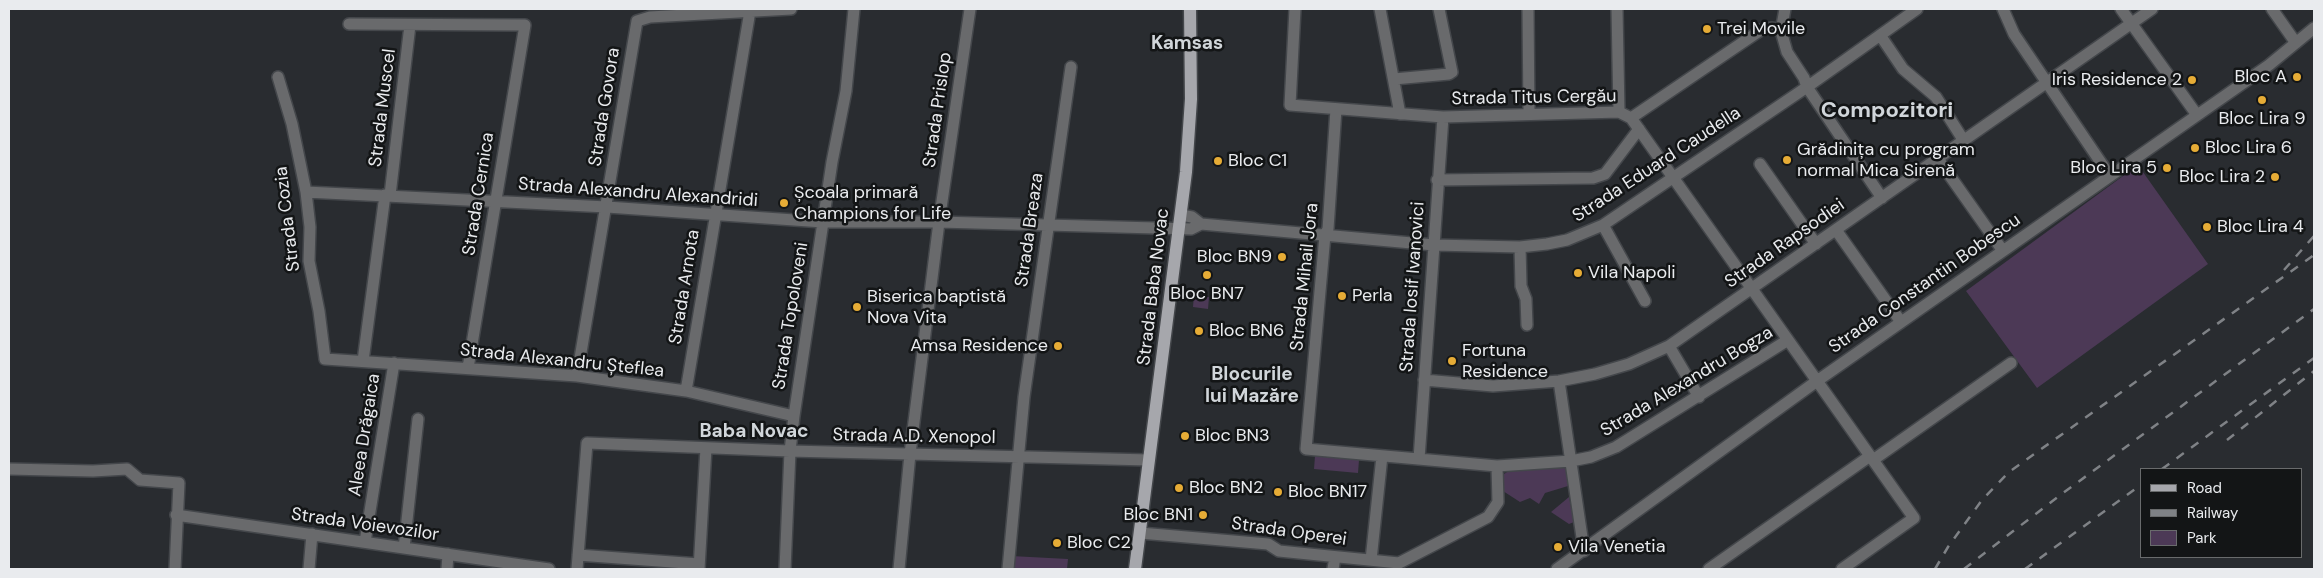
<!DOCTYPE html>
<html>
<head>
<meta charset="utf-8">
<style>
	body { margin:0 }
	#map { position:relative; width:2323px; height:578px; overflow:hidden; background:#292c30; font-family:"DM Sans",sans-serif }
	canvas { display:block }
	.frame { position:absolute; inset:0; border:10px solid #e9ebee; pointer-events:none }
	.legend { position:absolute; left:2140px; top:468px; width:162px; height:90px; box-sizing:border-box; background:#131516; border:1px solid #696b6c; margin:0; padding:6px 9px; list-style:none; font-size:15px; color:#e9ebee }
	.legend li { display:flex; align-items:center; gap:10px; height:25px }
	.legend b { width:25px; border:1px solid #696b6c }
</style>
</head>
<body>
<div id="map">
<canvas width="2323" height="578"></canvas>
<div class="frame"></div>
<ul class="legend">
<li><b style="height:6px;background:#a6a7ac"></b>Road</li>
<li><b style="height:6px;background:#7f8286"></b>Railway</li>
<li><b style="height:14px;background:#4c3956"></b>Park</li>
</ul>
</div>
<script>
const context = document.querySelector('canvas').getContext('2d');
context.lineJoin = 'round';
function paint(path, color) { context.fillStyle = color; context.fill(path, 'evenodd'); }
const poly = rows => new Path2D(rows.map(r => 'M' + r).join(''));
function trace(path, color, width, dash) { context.strokeStyle = color; context.lineWidth = width; context.lineCap = dash ? 'butt' : 'round'; context.setLineDash(dash || []); context.stroke(path); }
function label(font, color, halo, rows, align = 'center') {
  context.font = font + ' "DM Sans",sans-serif'; context.lineWidth = 5; context.setLineDash([]); context.textBaseline = 'middle'; context.strokeStyle = halo; context.fillStyle = color; for (const [text, x, y, turn = 0] of rows) {
    context.save(); context.translate(x, y); context.rotate((+turn || 0) * Math.PI / 180); context.textAlign = isNaN(turn) ? turn : align; if (halo) context.strokeText(text, 0, 0); context.fillText(text, 0, 0); context.restore();
  }
}
const green = poly([
	[2138,165,2208,264,2037,388,1966,291],
	[1194,295,1209,297,1208,309,1193,307],
	[1315,456,1359,460,1358,473,1314,469],
	[1563,466,1567,470,1568,486,1545,493,1539,504,1530,498,1520,502,1503,491,1502,482,1504,474,1512,469],
	[1569,497,1574,522,1569,524,1551,512],
	[1011,556,1068,559,1067,569,1011,569]
]);
const minor = poly([
	[1295,9,1290,105,1443,117,1619,112,1631,118,1761,30,1772,28,1781,31],
	[1380,9,1400,114],
	[1528,9,1529,114],
	[1617,9,1619,112],
	[1785,9,1781,31,1787,52,1804,78,1807,87,1882,198],
	[2003,9,2014,34,2110,176],
	[2121,9,2197,115],
	[2272,9,2296,43],
	[349,24,525,25,468,368],
	[1880,35,1903,69,1936,97,1964,141],
	[278,77,292,124,306,192,310,227,309,261,319,311,325,359,577,376,686,391,794,416],
	[1394,79,1449,74,1452,72,1439,9],
	[1336,109,1328,229,1325,235,1306,449,1497,466,1571,461,1591,457,1616,447,1788,340],
	[1631,118,1914,518,1842,569],
	[1938,159,2003,251],
	[1760,164,1816,244],
	[1437,180,1593,178,1605,174,1639,129],
	[306,192,607,207,823,222,939,222,1191,229,1201,224,1434,245,1520,247,1547,244,1567,240,1603,225,1807,87,1917,9],
	[390,195,410,25],
	[1181,215,1192,217,1201,224],
	[1603,225,1645,301],
	[1836,230,1901,322],
	[1520,247,1521,286,1526,299,1527,325],
	[1669,346,1699,397],
	[363,361,385,195],
	[577,376,637,21,650,17,791,9],
	[1424,380,1493,386,1559,381,1595,374,1629,364,1669,346,2152,9],
	[1559,381,1584,551],
	[686,391,750,11],
	[1419,459,1443,117],
	[1873,460,2011,363],
	[9,469,93,471,127,469,140,480,179,483,175,569],
	[176,515,549,569],
	[1140,533,1268,544,1279,551,1399,563,1488,517,1498,502,1497,466],
	[365,542,394,363],
	[404,548,418,419],
	[578,555,699,564],
	[1371,560,1382,456],
	[309,569,312,534],
	[447,569,448,554],
	[577,569,587,443,790,451,1149,460],
	[699,569,706,448],
	[785,569,790,451,794,416,832,162,846,91,854,9],
	[899,569,910,454,939,222,970,9],
	[1008,569,1024,397,1071,67],
	[1333,569,1335,557],
	[1557,569,1817,381,2269,65,2314,28],
	[1709,569,1870,456]
]);
const major = poly([
	[1135,569,1186,172,1191,99,1190,9]
]);
const rail = poly([
	[2284,270,2314,236],
	[2227,440,2314,371],
	[2162,469,2314,358],
	[1935,569,1948,547,1982,500,2009,472,2314,255],
	[1964,569,2059,496,2314,309],
	[2025,569,2142,484]
]);
const markers = [
	[1707,29,5,"#e6ac36"],
	[2297,77,5,"#e6ac36"],
	[2192,80,5,"#e6ac36"],
	[2262,100,5,"#e6ac36"],
	[2195,148,5,"#e6ac36"],
	[1787,160,5,"#e6ac36"],
	[1218,161,5,"#e6ac36"],
	[2167,168,5,"#e6ac36"],
	[2275,177,5,"#e6ac36"],
	[784,203,5,"#e6ac36"],
	[2207,227,5,"#e6ac36"],
	[1282,257,5,"#e6ac36"],
	[1578,273,5,"#e6ac36"],
	[1207,275,5,"#e6ac36"],
	[1342,296,5,"#e6ac36"],
	[857,307,5,"#e6ac36"],
	[1199,331,5,"#e6ac36"],
	[1058,346,5,"#e6ac36"],
	[1452,361,5,"#e6ac36"],
	[1185,436,5,"#e6ac36"],
	[1179,488,5,"#e6ac36"],
	[1278,492,5,"#e6ac36"],
	[1203,515,5,"#e6ac36"],
	[1057,543,5,"#e6ac36"],
	[1558,547,5,"#e6ac36"]
];
const poiNames = [
	["Trei Movile",1717,29],
	["Bloc A",2287,77,"right"],
	["Iris Residence 2",2182,80,"right"],
	["Bloc Lira 9",2262,119,"center"],
	["Bloc Lira 6",2205,148],
	["Grădinița cu program",1797,150],
	["normal Mica Sirenă",1797,171],
	["Bloc C1",1228,161],
	["Bloc Lira 5",2157,168,"right"],
	["Bloc Lira 2",2265,177,"right"],
	["Școala primară",794,193],
	["Champions for Life",794,214],
	["Bloc Lira 4",2217,227],
	["Bloc BN9",1272,257,"right"],
	["Vila Napoli",1588,273],
	["Bloc BN7",1207,294,"center"],
	["Perla",1352,296],
	["Biserica baptistă",867,297],
	["Nova Vita",867,318],
	["Bloc BN6",1209,331],
	["Amsa Residence",1048,346,"right"],
	["Fortuna",1462,351],
	["Residence",1462,372],
	["Bloc BN3",1195,436],
	["Bloc BN2",1189,488],
	["Bloc BN17",1288,492],
	["Bloc BN1",1193,515,"right"],
	["Bloc C2",1067,543],
	["Vila Venetia",1568,547]
];
const streetNames = [
	["Strada Titus Cergău",1534,98,-1],
	["Strada Govora",605,107,-81],
	["Strada Muscel",383,108,-83],
	["Strada Prislop",938,110,-82],
	["Strada Eduard Caudella",1657,165,-33],
	["Strada Alexandru Alexandridi",638,193,4],
	["Strada Cernica",479,194,-81],
	["Strada Cozia",288,219,-97],
	["Strada Breaza",1030,230,-82],
	["Strada Rapsodiei",1785,244,-35],
	["Strada Mihail Jora",1305,277,-84],
	["Strada Constantin Bobescu",1925,284,-35],
	["Strada Arnota",685,287,-81],
	["Strada Baba Novac",1154,287,-83],
	["Strada Iosif Ivanovici",1413,287,-86],
	["Strada Topoloveni",791,316,-81],
	["Strada Alexandru Șteflea",562,361,6],
	["Strada Alexandru Bogza",1687,382,-31],
	["Aleea Drăgaica",365,435,-81],
	["Strada A.D. Xenopol",914,437,1],
	["Strada Voievozilor",365,525,8],
	["Strada Operei",1289,532,8]
];
const neighbourhoodNames = [
	["Kamsas",1187,44],
	["Blocurile",1252,375],
	["lui Mazăre",1252,397],
	["Baba Novac",754,432]
];
const districtNames = [
	["Compozitori",1887,111]
];
paint(green, '#4c3956');
trace(minor, '#44474b', 14);
trace(major, '#44474b', 15);
trace(minor, '#696a6c', 11);
trace(major, '#a6a7ac', 12);
trace(rail, '#7f8286', 2.5, [9, 9]);
for (const [x, y, r, color] of markers) { const dot = new Path2D(); dot.arc(x, y, r, 0, 2 * Math.PI); context.fillStyle = color; context.fill(dot); trace(dot, '#131516', 2); }
label('18px', '#e9ebee', '#131516', poiNames, 'left');
label('18px', '#e9ebee', '#131516', streetNames);
label('bold 19px', '#d1d6da', '#131516', neighbourhoodNames);
label('bold 22px', '#d1d6da', '#131516', districtNames);
</script>
</body>
</html>
